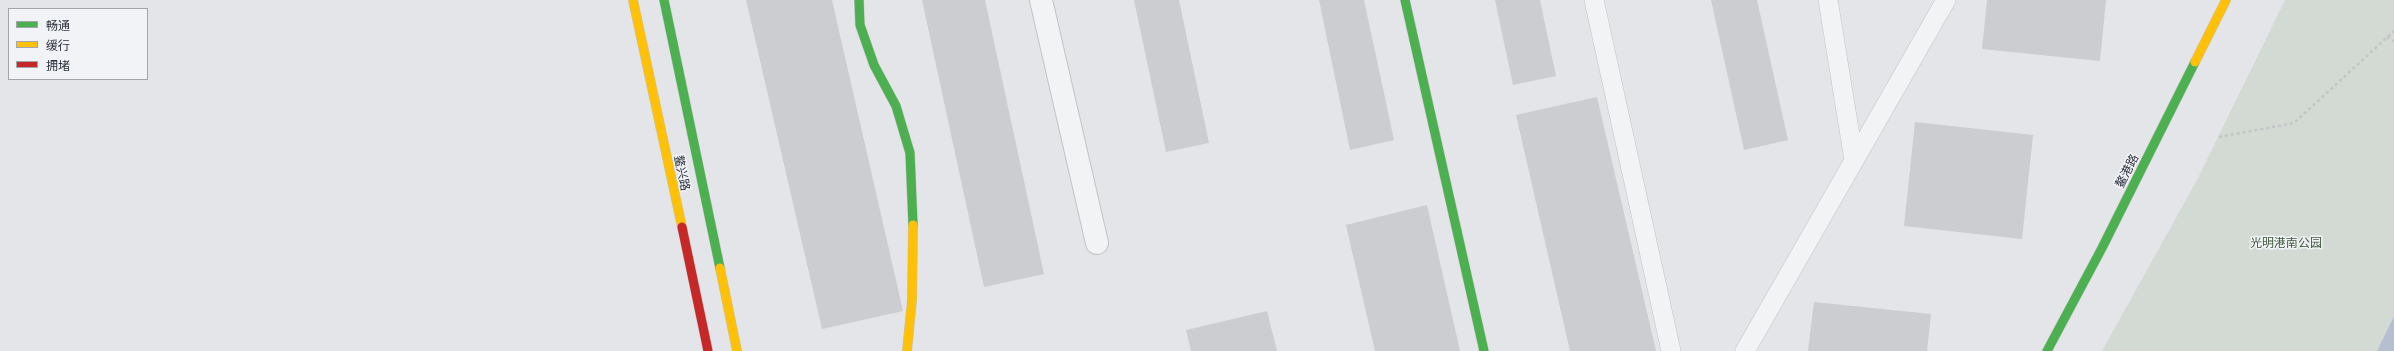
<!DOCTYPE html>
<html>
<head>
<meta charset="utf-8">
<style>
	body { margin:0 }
	#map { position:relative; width:2394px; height:351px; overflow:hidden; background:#e3e5e8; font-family:Ubuntu,"Noto Sans SC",sans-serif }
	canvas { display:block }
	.legend { position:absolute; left:8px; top:8px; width:140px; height:72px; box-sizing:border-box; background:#f1f3f6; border:1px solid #a2a5ac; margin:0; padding:5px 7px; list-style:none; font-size:12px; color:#2c313e }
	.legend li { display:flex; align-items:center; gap:8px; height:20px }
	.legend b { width:20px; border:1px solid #a2a5ac }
</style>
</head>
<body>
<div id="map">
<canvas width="2394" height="351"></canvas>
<ul class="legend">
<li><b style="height:5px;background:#4caf50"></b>畅通</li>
<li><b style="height:5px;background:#ffc107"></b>缓行</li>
<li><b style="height:5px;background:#c62828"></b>拥堵</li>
</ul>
</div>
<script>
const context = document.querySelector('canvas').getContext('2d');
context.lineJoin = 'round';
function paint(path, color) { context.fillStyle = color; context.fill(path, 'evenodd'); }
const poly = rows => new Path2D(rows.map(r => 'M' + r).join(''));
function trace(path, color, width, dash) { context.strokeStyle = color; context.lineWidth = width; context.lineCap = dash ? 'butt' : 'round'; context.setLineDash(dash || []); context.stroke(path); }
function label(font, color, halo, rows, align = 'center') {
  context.font = font + ' Ubuntu,"Noto Sans SC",sans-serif'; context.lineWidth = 3; context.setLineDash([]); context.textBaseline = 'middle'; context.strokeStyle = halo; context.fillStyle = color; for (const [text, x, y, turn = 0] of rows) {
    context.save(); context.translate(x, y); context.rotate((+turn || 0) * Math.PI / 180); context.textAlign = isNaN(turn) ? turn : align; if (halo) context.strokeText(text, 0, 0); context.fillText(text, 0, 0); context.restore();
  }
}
const green = poly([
	[2285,0,2394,0,2394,316,2377,351,2102,351,2197,180]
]);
const water = poly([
	[2394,316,2394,351,2377,351]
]);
const building = poly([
	[746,0,832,0,903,311,822,329],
	[922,0,985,0,1044,274,984,287],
	[1134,0,1179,0,1209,143,1166,152],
	[1319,0,1364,0,1394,140,1350,150],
	[1495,0,1540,0,1556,76,1513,85],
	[1711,0,1757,0,1788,140,1744,150],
	[1987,0,2106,0,2100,61,1982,49],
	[1597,97,1656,351,1570,351,1516,115],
	[1915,122,2033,135,2022,239,1904,226],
	[1427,205,1460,351,1375,351,1346,225],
	[1814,302,1931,314,1927,351,1808,351],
	[1267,311,1277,351,1191,351,1186,330]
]);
const path = poly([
	[2387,37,2394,41],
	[2219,137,2294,123,2394,31]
]);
const lane = poly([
	[1594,0,1671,351],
	[1828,0,1854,160],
	[1745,351,1946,0]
]);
const street = poly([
	[1041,0,1097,243]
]);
const fast = poly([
	[664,0,720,268],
	[859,0,860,25,874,65,896,106,910,153,913,225],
	[1405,0,1484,351],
	[2047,351,2102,248,2195,62]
]);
const slow = poly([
	[633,0,682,227],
	[2195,62,2226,0],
	[720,268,737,351],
	[907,351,912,300,913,225]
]);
const jam = poly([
	[682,227,708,351]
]);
const streetNames = [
	["鳌港路",2127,171,-63],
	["鳌兴路",682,173,78]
];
const parkNames = [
	["光明港南公园",2286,243]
];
paint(green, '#d3dad4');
paint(water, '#b5bfcf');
paint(building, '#cbcdd0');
trace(lane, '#c1c3c6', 20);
trace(street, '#c1c3c6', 24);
trace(fast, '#c1c3c6', 10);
trace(slow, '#c1c3c6', 10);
trace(jam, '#c1c3c6', 10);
trace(path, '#c4c4c7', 2.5, [3, 3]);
trace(lane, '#f2f3f4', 19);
trace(street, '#f2f3f4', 22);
trace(fast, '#4caf50', 9);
trace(slow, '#ffc107', 9);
trace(jam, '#c62828', 9);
label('12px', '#2c313e', '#f1f3f6', streetNames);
label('12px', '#3d593b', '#f1f3f6', parkNames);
</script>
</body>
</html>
